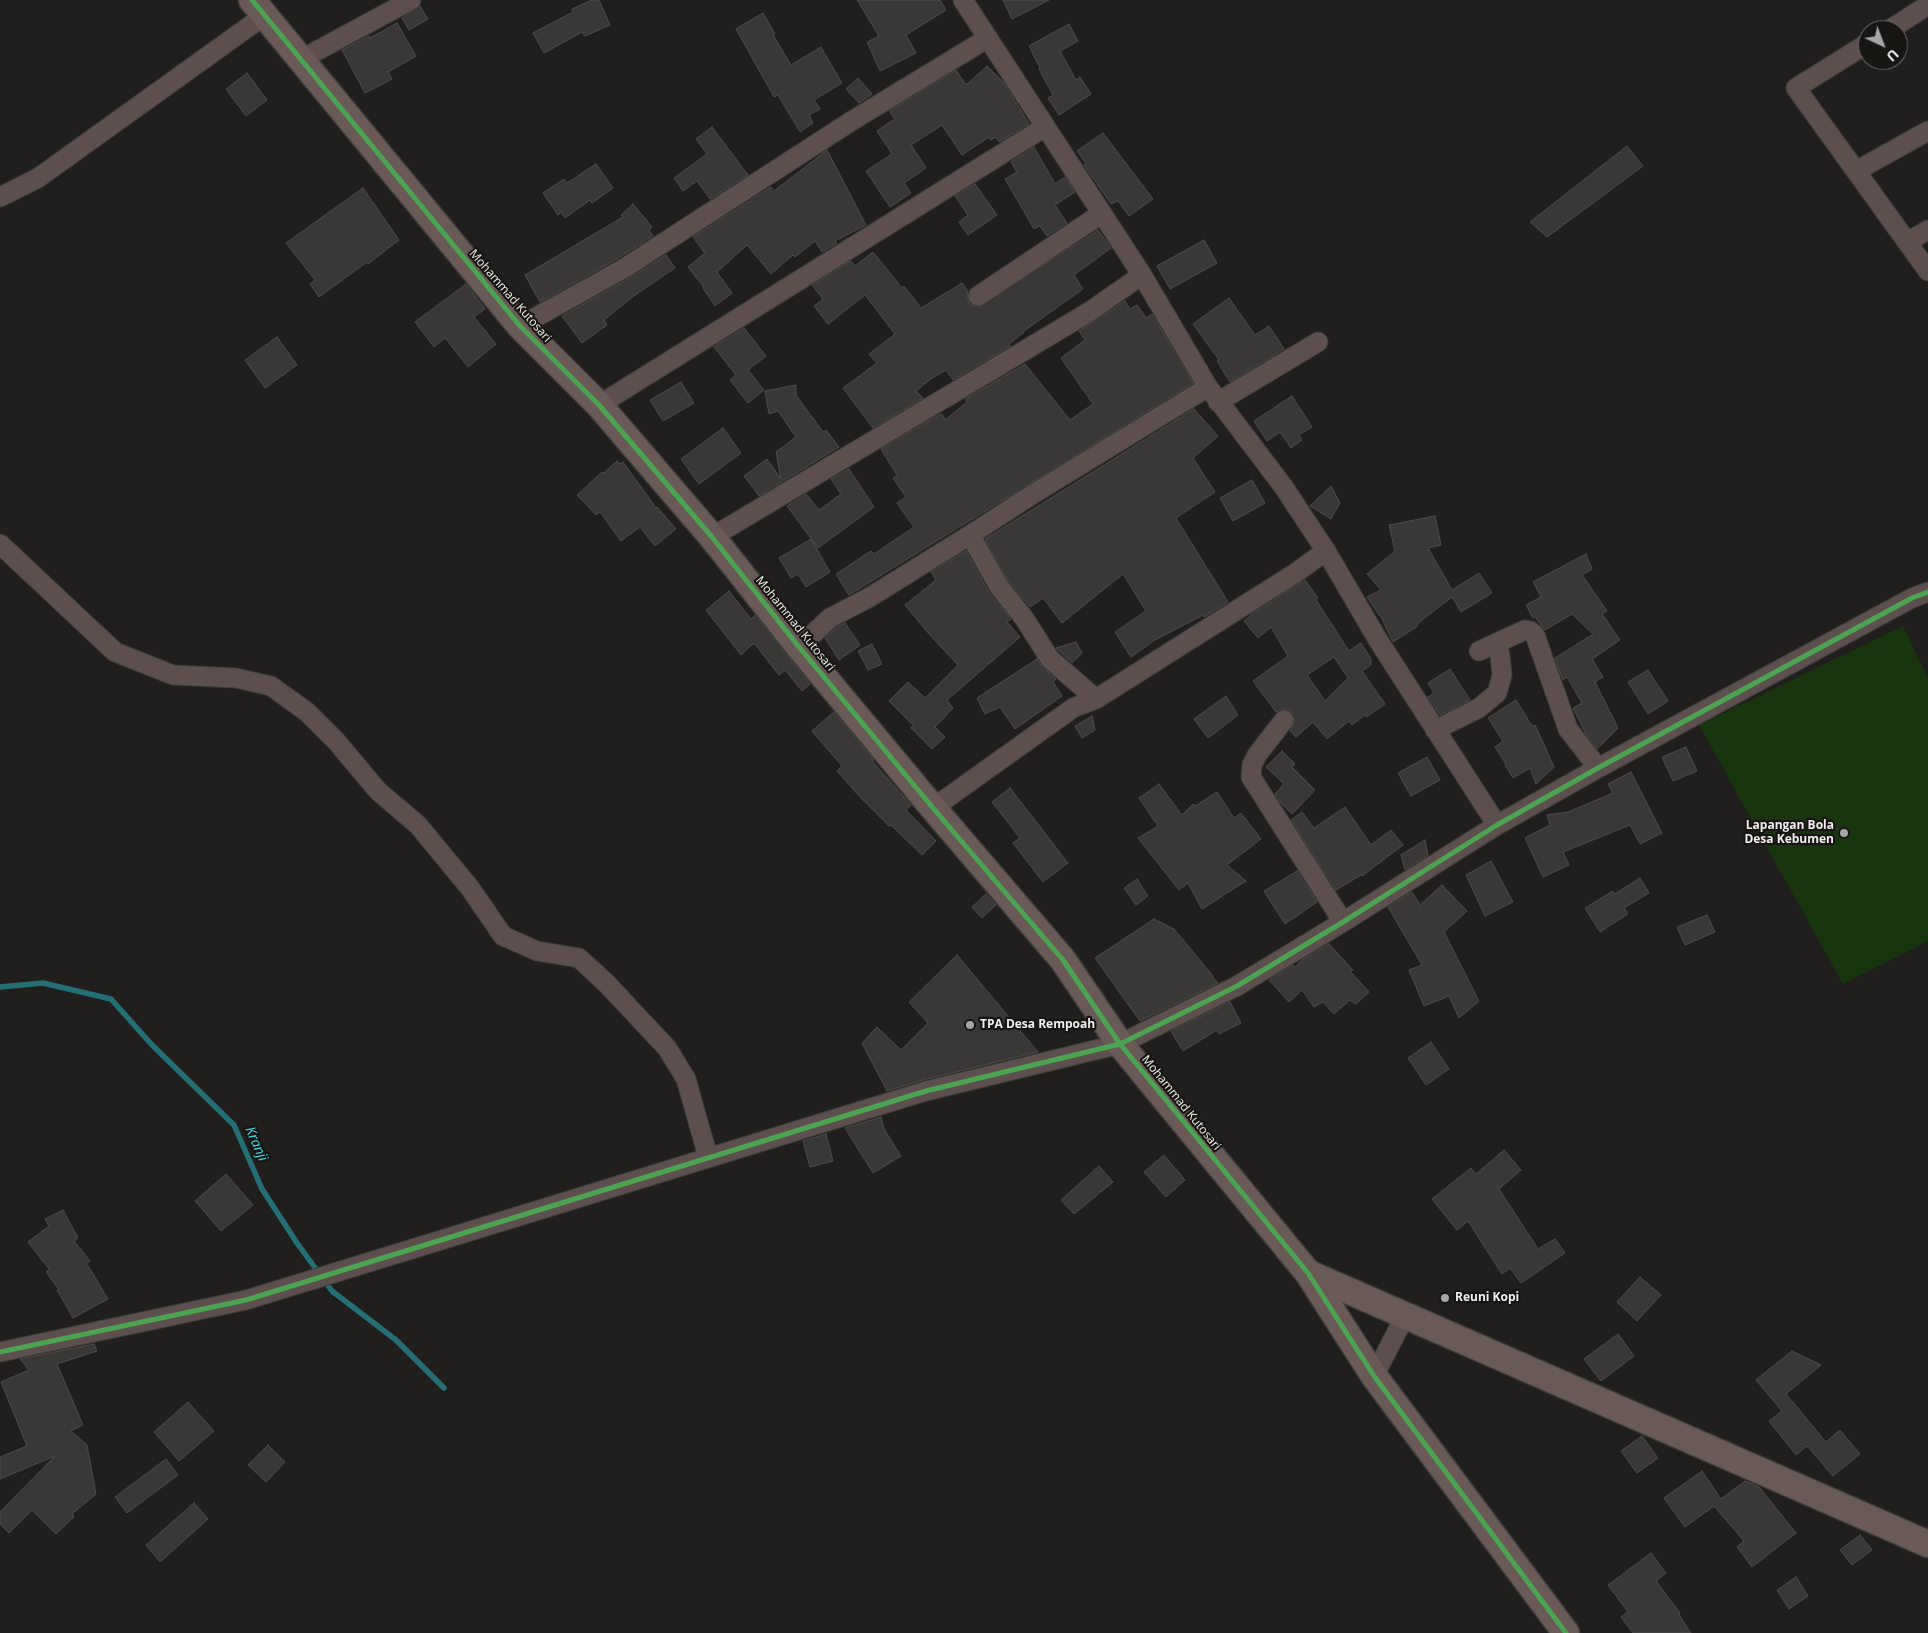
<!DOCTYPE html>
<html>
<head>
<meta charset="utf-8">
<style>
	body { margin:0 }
	#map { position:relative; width:1928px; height:1633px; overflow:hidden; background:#201f1d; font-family:"Open Sans",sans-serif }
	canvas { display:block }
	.north { position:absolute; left:1858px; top:20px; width:50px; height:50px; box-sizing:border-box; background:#181613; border:1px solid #6e6c6a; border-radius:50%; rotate:137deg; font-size:14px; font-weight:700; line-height:20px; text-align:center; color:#efeeec }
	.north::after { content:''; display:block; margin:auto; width:18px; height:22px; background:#a7a6a4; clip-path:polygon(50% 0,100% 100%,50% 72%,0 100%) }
</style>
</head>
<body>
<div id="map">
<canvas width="1928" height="1633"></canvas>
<div class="north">U</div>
</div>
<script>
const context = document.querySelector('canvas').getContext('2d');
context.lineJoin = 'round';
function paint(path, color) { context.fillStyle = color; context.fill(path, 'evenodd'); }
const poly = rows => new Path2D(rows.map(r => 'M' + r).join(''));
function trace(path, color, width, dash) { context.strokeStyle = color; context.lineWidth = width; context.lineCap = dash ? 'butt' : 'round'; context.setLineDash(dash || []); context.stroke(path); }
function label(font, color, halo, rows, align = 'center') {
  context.font = font + ' "Open Sans",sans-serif'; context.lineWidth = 4.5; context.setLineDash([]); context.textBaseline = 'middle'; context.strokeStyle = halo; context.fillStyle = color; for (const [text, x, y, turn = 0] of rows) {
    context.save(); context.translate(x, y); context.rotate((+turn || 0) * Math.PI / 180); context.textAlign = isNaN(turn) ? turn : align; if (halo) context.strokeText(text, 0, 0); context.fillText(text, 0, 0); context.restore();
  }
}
const green = poly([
	[1903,626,1928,678,1928,941,1843,984,1699,725]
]);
const stream = poly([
	[0,987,43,983,111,999,152,1045,234,1125,262,1189,297,1243,332,1291,396,1340,444,1388]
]);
const building = poly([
	[592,0,599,0,610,25,585,36,582,32,544,53,533,33,573,12,572,9,592,0],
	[857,0,940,0,946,10,906,35,916,53,880,71,867,42,879,36,857,0],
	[1003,0,1049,0,1012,19,1003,0],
	[420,6,428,19,409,30,402,18,420,6],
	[763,13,775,34,773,35,791,65,821,47,842,83,814,100,820,109,809,115,813,123,800,132,778,95,774,97,736,29,763,13],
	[397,23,416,56,388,72,392,79,365,93,342,50,369,36,370,38,397,23],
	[1069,24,1078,41,1060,51,1076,80,1080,77,1091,94,1059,115,1048,98,1053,95,1039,69,1040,68,1029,46,1069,24],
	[987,66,1004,83,1029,124,999,142,996,137,991,140,989,137,962,155,942,125,911,145,926,168,904,183,911,193,890,207,866,171,892,154,877,131,895,119,889,111,956,70,966,85,987,66],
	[247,73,267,100,246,116,226,89,247,73],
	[858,78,872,94,859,103,846,89,858,78],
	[712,127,748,175,710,199,697,181,683,191,674,178,707,154,696,139,712,127],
	[1103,133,1153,199,1129,216,1118,201,1111,204,1084,165,1086,163,1077,151,1103,133],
	[1627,146,1643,166,1547,237,1530,222,1627,146],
	[1034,147,1055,184,1065,177,1075,192,1055,205,1067,223,1047,236,1040,226,1034,229,1005,179,1017,172,1011,162,1034,147],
	[827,150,866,225,835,241,837,243,822,252,815,241,795,257,793,255,771,274,747,245,717,272,732,293,715,306,703,288,704,287,688,267,705,253,693,237,771,187,774,191,827,150],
	[596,164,613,188,592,203,590,200,565,218,561,212,558,215,543,193,564,179,567,183,596,164],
	[975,184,997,215,968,235,959,222,968,215,955,196,975,184],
	[363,188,399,240,368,264,367,262,319,297,310,284,315,280,286,243,363,188],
	[633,204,652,227,649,230,653,236,617,259,540,302,525,275,623,217,621,215,633,204],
	[1098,230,1111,248,1074,275,1083,289,1024,331,1024,332,1009,344,1010,346,953,380,946,370,932,378,916,391,923,398,873,428,843,388,877,363,869,354,895,334,865,295,828,324,814,306,823,299,812,285,851,261,855,266,873,252,902,288,904,286,921,308,962,283,968,291,967,297,969,303,973,306,979,307,1098,230],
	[1204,240,1217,263,1170,289,1157,266,1204,240],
	[666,255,675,268,635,295,604,320,607,325,582,343,562,316,628,279,666,255],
	[466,284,485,309,474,317,496,344,468,367,445,338,434,347,415,322,466,284],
	[1229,298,1255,335,1269,326,1284,349,1230,382,1217,361,1219,360,1193,324,1229,298],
	[1125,301,1130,309,1137,305,1146,318,1152,314,1193,383,849,595,836,574,871,551,874,554,914,527,897,503,906,497,893,478,897,475,881,449,937,416,942,414,945,420,967,402,965,399,1025,364,1070,420,1093,404,1061,358,1085,340,1079,331,1125,301],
	[744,328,766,356,748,370,764,390,748,403,730,380,736,375,714,347,744,328],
	[277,337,297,365,265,388,245,360,277,337],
	[681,382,694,403,663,421,650,400,681,382],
	[796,385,796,395,823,432,826,430,839,447,759,496,744,476,767,459,781,479,776,452,796,437,778,411,769,414,765,391,796,385],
	[1292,396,1312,427,1299,435,1302,440,1291,448,1280,432,1267,441,1254,421,1292,396],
	[1194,409,1218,436,1193,458,1215,492,1176,518,1228,602,1204,617,1203,615,1155,640,1131,657,1115,632,1146,611,1123,574,1062,623,1043,598,1030,607,1009,582,985,539,1194,409],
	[723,428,741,453,699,484,681,459,723,428],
	[617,461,620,464,623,462,656,508,657,507,676,529,655,546,640,527,621,541,600,512,596,515,577,495,602,472,604,473,617,461],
	[849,469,874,507,818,548,787,506,806,494,819,510,841,494,831,479,849,469],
	[1252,480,1265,503,1233,521,1220,498,1252,480],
	[1331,486,1340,503,1331,519,1310,506,1331,486],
	[1435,516,1441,545,1428,548,1452,590,1479,573,1492,593,1461,612,1452,597,1417,624,1418,626,1393,642,1382,619,1367,597,1381,590,1367,574,1395,551,1389,525,1435,516],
	[811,539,830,572,806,587,798,574,791,578,779,558,811,539],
	[966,551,990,594,1011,619,1007,622,1020,637,947,700,953,708,935,727,945,737,932,749,911,728,913,725,889,701,908,682,925,698,958,665,929,634,905,605,936,580,931,572,966,551],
	[1586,554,1592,569,1582,575,1607,611,1602,614,1620,640,1592,659,1603,677,1595,682,1618,728,1597,749,1586,734,1573,708,1582,703,1567,677,1563,680,1555,658,1593,634,1572,614,1545,630,1535,617,1533,618,1526,605,1541,597,1533,582,1586,554],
	[1305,580,1318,598,1316,600,1349,651,1361,643,1371,659,1371,665,1362,671,1385,704,1366,717,1366,714,1352,725,1349,721,1327,739,1313,722,1296,737,1290,731,1295,721,1291,711,1285,709,1276,712,1253,681,1288,656,1271,627,1258,638,1244,621,1252,614,1305,580],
	[1334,657,1348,678,1325,701,1307,675,1334,657],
	[729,591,751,619,755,615,810,684,802,691,785,670,779,675,754,643,741,655,706,610,729,591],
	[845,623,860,645,839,660,825,638,837,627,845,623],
	[1076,642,1082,653,1072,663,1056,648,1076,642],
	[872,644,882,664,868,670,858,651,872,644],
	[1037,659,1042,667,1056,679,1053,682,1062,696,1015,729,1000,707,985,714,977,698,1037,659],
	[1450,669,1470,700,1440,715,1428,697,1434,693,1428,683,1450,669],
	[1648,670,1668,701,1648,714,1628,682,1648,670],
	[1226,696,1238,715,1208,738,1194,719,1226,696],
	[1516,700,1532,726,1535,725,1554,767,1536,784,1530,768,1513,778,1505,765,1506,764,1495,747,1503,741,1488,718,1516,700],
	[834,712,874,760,872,761,911,805,906,810,936,841,922,855,891,825,889,826,859,796,837,771,842,766,812,731,834,712],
	[1092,716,1095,730,1082,738,1075,726,1092,716],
	[1686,747,1697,771,1673,781,1662,757,1686,747],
	[1282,751,1295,764,1292,767,1315,790,1292,814,1281,803,1275,794,1284,784,1266,767,1282,751],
	[1427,757,1440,780,1411,796,1398,773,1427,757],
	[1631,772,1662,833,1640,844,1630,825,1563,852,1569,865,1543,877,1525,838,1550,825,1547,815,1568,812,1613,793,1608,784,1631,772],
	[1159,784,1182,815,1193,804,1195,806,1217,792,1234,818,1241,813,1261,839,1227,865,1246,881,1202,909,1188,883,1179,890,1138,838,1158,826,1139,798,1159,784],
	[1010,788,1068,863,1043,882,1013,843,1020,838,992,802,1010,788],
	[1345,807,1371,845,1391,830,1403,845,1362,876,1361,875,1336,890,1291,820,1302,812,1314,828,1345,807],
	[1425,840,1428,855,1405,870,1401,855,1425,840],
	[1491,861,1513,902,1485,916,1466,875,1491,861],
	[1297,871,1317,902,1285,924,1264,891,1297,871],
	[1640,878,1649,893,1624,908,1628,914,1600,932,1585,908,1613,891,1615,894,1640,878],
	[1137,879,1148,896,1136,905,1124,888,1137,879],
	[1442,885,1467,911,1444,932,1479,1001,1459,1018,1449,996,1424,1006,1409,970,1422,965,1388,907,1412,892,1420,905,1442,885],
	[986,894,996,905,982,918,972,907,986,894],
	[1707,915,1715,932,1685,945,1677,927,1707,915],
	[1154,919,1174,929,1213,976,1212,977,1218,983,1140,1021,1095,958,1154,919],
	[1329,944,1353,970,1350,971,1369,992,1356,1004,1350,1000,1334,1014,1323,1002,1314,1007,1302,990,1289,1002,1269,980,1293,965,1295,967,1303,959,1329,944],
	[957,955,1038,1052,923,1080,887,1091,862,1043,877,1027,901,1050,928,1023,909,1002,957,955],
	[1230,1002,1241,1023,1219,1034,1217,1030,1183,1051,1171,1031,1230,1002],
	[1431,1042,1449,1069,1426,1085,1408,1058,1431,1042],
	[881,1117,884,1129,901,1156,873,1173,845,1128,881,1117],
	[826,1134,833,1161,810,1167,803,1141,826,1134],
	[1504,1150,1521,1170,1499,1189,1538,1249,1555,1239,1565,1253,1521,1283,1510,1268,1502,1274,1468,1221,1457,1230,1432,1199,1471,1168,1476,1174,1504,1150],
	[1164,1155,1185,1180,1166,1197,1144,1172,1164,1155],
	[1099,1166,1113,1182,1074,1214,1061,1200,1099,1166],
	[226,1174,253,1205,221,1231,195,1201,226,1174],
	[63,1210,78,1238,74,1241,90,1261,87,1264,108,1299,73,1318,57,1290,59,1289,46,1272,49,1269,28,1242,49,1226,45,1219,63,1210],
	[1640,1277,1661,1295,1637,1321,1617,1302,1640,1277],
	[1618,1334,1634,1356,1601,1381,1584,1359,1618,1334],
	[94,1344,97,1351,57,1364,83,1425,71,1431,87,1445,96,1494,72,1514,74,1517,56,1534,32,1510,9,1533,0,1524,0,1512,55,1456,0,1479,0,1457,27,1446,1,1382,29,1370,20,1359,94,1344],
	[1792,1351,1821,1365,1786,1394,1826,1442,1840,1430,1860,1454,1833,1476,1807,1446,1796,1455,1769,1421,1782,1411,1756,1380,1792,1351],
	[188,1402,214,1431,179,1461,154,1432,188,1402],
	[1642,1436,1658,1458,1637,1473,1621,1451,1642,1436],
	[268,1445,285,1462,266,1482,248,1465,268,1445],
	[166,1459,178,1475,127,1513,115,1497,166,1459],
	[1702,1471,1721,1499,1745,1481,1759,1487,1796,1533,1752,1567,1737,1547,1744,1541,1714,1506,1685,1527,1664,1498,1702,1471],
	[194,1503,208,1519,160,1562,146,1545,194,1503],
	[1860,1535,1872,1550,1852,1565,1840,1550,1860,1535],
	[1651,1553,1666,1573,1656,1581,1680,1613,1679,1615,1691,1633,1633,1633,1621,1617,1628,1612,1608,1585,1651,1553],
	[1796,1577,1808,1596,1789,1609,1777,1590,1796,1577]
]);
const street = poly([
	[963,0,1142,275,1208,387,1283,486,1326,551,1378,640,1497,825],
	[1889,30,1928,5],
	[1868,43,1796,88,1928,271],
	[300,60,411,0],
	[1856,171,1928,131],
	[0,197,38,178,265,15],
	[1907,242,1928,230],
	[978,296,1101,214],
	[520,326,623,269,850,122,988,38],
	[1218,402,1318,342],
	[599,405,1045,127],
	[970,535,1000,588,1024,618,1050,659,1096,699],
	[712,537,1089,312,1142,275],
	[0,544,115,652,173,675,236,678,271,686,307,712,336,741,378,791,418,825,470,888,503,936,537,951,579,958,607,984,667,1048,686,1079,708,1157],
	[799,647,830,618,870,597,970,535,1033,494,1208,387],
	[1479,651,1525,630,1530,631,1535,635,1568,729,1598,768],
	[1284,720,1257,755,1252,765,1251,777,1343,922],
	[1435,730,1479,708,1497,693,1502,675,1500,655,1496,643],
	[933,808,1073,708,1096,699,1294,574,1326,551],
	[0,1352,246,1300,926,1091,1120,1044,1237,986,1343,922,1497,825,1598,768,1912,598,1928,592],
	[1374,1376,1405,1316]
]);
const secondary = poly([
	[252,0,520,326,599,405,712,537,799,647,933,808,1063,960,1120,1044,1308,1273,1374,1376,1566,1633],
	[1308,1273,1928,1544]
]);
const cycleway = poly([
	[252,0,520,326,599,405,712,537,799,647,933,808,1063,960,1120,1044,1308,1273,1374,1376,1566,1633],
	[0,1352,246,1300,926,1091,1120,1044,1237,986,1343,922,1497,825,1598,768,1912,598,1928,592]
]);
const markers = [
	[1844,833,5,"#a7a6a4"],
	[970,1025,5,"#a7a6a4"],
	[1445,1298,5,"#a7a6a4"]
];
const streetNames = [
	["Mohammad Kutosari",510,296,49],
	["Mohammad Kutosari",795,624,51],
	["Mohammad Kutosari",1181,1103,51]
];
const poiNames = [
	["Lapangan Bola",1834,826,"right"],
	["Desa Kebumen",1834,840,"right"],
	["TPA Desa Rempoah",980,1025],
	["Reuni Kopi",1455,1298]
];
const waterNames = [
	["Kranji",256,1144,66]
];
paint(green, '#18350f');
trace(stream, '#256e74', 5.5);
paint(building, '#393837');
trace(building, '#4d4c4b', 1);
trace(street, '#3c3c3b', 21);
trace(secondary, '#3c3c3b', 29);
trace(street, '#5c4f4e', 19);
trace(secondary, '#695a58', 26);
trace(cycleway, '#4ca352', 5);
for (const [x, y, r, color] of markers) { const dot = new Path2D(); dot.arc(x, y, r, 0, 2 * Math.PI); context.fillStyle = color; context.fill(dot); trace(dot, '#181613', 2); }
label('12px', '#efeeec', '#181613', streetNames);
label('bold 12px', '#efeeec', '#181613', poiNames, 'left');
label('italic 14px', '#3dd9e6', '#181613', waterNames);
</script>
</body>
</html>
